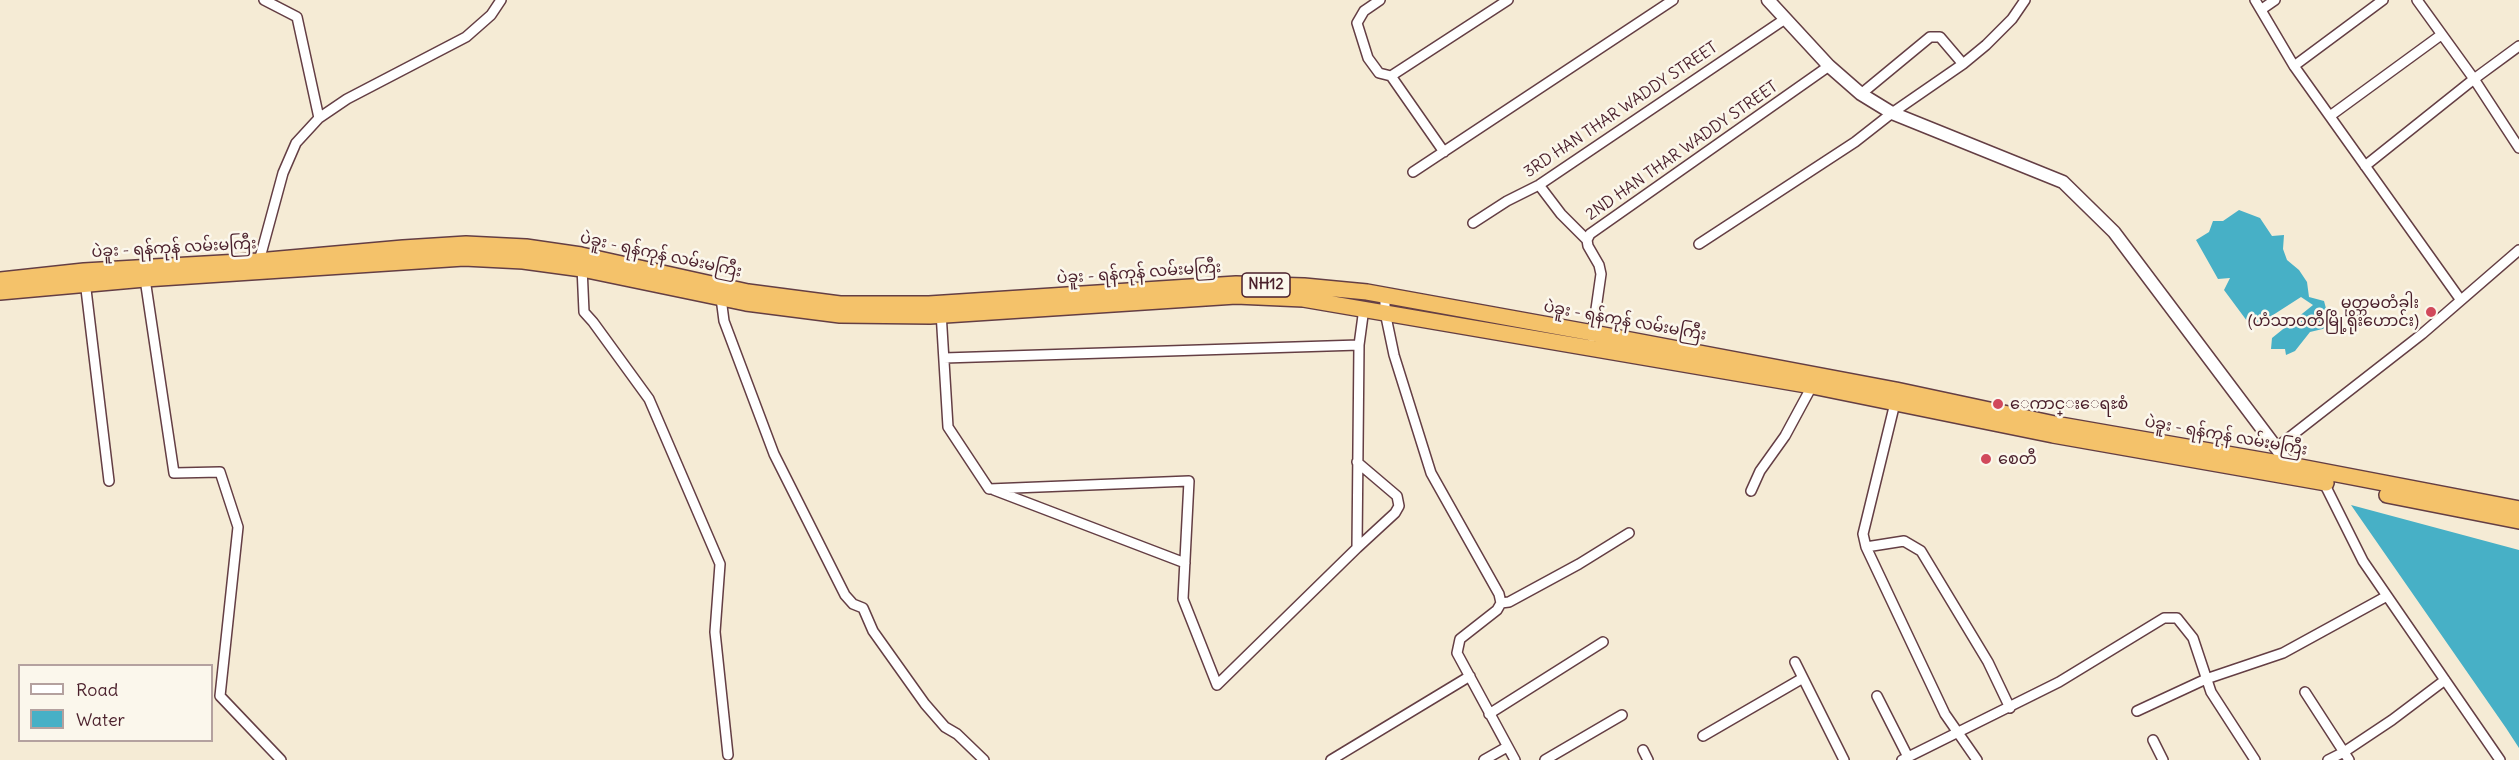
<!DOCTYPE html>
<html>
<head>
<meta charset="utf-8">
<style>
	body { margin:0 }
	#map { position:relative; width:2519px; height:760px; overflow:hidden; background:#f5ebd5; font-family:Delius,sans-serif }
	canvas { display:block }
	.legend { position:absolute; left:18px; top:664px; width:195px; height:78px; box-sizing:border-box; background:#fbf7ec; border:2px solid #b4a19f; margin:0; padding:8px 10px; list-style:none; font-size:18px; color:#4a1f2b }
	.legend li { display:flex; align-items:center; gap:12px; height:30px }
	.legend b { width:30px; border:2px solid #b4a19f }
</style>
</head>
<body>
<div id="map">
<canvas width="2519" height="760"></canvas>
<ul class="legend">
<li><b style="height:8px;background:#fff"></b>Road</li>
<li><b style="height:16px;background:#47b0c6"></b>Water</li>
</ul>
</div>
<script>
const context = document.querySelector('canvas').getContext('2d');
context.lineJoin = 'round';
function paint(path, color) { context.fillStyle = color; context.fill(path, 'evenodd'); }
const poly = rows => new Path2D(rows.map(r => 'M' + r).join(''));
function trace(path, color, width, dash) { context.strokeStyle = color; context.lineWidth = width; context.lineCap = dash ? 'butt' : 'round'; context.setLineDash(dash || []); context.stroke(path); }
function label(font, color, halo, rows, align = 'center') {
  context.font = font + ' Delius,"Noto Sans Myanmar",sans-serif'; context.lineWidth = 5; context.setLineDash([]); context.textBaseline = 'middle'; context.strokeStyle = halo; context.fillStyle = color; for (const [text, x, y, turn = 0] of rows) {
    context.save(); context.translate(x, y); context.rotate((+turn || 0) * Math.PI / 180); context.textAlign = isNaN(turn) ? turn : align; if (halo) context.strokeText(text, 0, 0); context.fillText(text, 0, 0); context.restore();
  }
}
const water = poly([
	[2239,210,2260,218,2272,236,2284,235,2283,249,2287,260,2299,270,2307,282,2309,297,2324,301,2331,327,2310,332,2295,351,2286,355,2285,349,2271,349,2272,338,2313,305,2301,297,2259,324,2247,321,2224,290,2230,278,2218,279,2196,240,2209,232,2213,221,2223,221],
	[2351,505,2519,550,2519,748,2506,728]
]);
const minor = poly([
	[264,0,297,17,319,118],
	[1380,0,1364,11,1357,23,1368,58,1379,73,1391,76,1508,0],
	[2255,0,2294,66,2460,299],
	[2417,0,2474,79,2519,148],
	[2262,9,2275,0],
	[2294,66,2383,0],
	[1391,76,1444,152],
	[1861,94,1930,37,1940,37,1963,64],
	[2330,116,2441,35],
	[2365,166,2474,79,2519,46],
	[1413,172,1673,0],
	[1539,185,1561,214,1587,240],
	[1473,223,1507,201,1539,185,1785,19],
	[1699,244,1855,142,1892,113,1963,64,1986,45,2012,19,2025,0],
	[258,265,283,173,296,143,319,118,347,99,466,37,491,15,501,0],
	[582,267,584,312,593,322,649,399,720,564,715,632,728,755],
	[145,279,174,473,220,472,238,527,220,696,281,760],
	[85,281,109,481],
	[1385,295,1385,312,1394,355,1431,473,1499,594,1501,603,1497,610,1460,639,1457,653,1515,760],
	[721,298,724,321,774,454,845,595,853,604,863,608,873,631,925,704,945,727,957,734,984,760],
	[941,312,948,427,989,489,1189,481,1183,599,1217,685,1357,548,1359,345,1364,308],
	[1592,337,1601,274,1599,265,1588,246,1587,240,1590,234,1829,66],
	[944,358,1359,345],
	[1895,403,1863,534,1866,547,1945,714,1977,760],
	[2277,447,2422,334,2519,250],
	[2323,481,2363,561,2500,760],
	[994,490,1185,563],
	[1751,491,1760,471,1785,436,1812,386],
	[1866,547,1904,541,1921,551,1988,662,2010,708],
	[1357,548,1395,513,1399,506,1397,496,1357,462],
	[1501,603,1509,602,1579,564,1629,533],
	[1795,662,1844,760],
	[2305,692,2349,760],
	[1877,696,1908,757],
	[2137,711,2206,679,2283,653,2387,596],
	[1489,714,1603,642],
	[1703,736,1803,678],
	[2153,740,2163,760],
	[1643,750,1648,760],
	[1331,760,1470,676],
	[1484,760,1507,747],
	[1545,760,1622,715],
	[1902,760,2059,682,2164,618,2177,618,2193,638,2211,692,2255,760],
	[2328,760,2344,752,2392,720,2445,680]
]);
const tertiary = poly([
	[1768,0,1829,66,1861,94,1892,113,2063,182,2114,232,2293,470]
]);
const trunk = poly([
	[0,280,84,271,257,261,403,248,466,244,526,247,581,255,748,292,840,304,929,304,1236,284,1304,286,1367,292,1593,333,1896,390,2055,424,2290,465,2519,509],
	[0,292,145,279,464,258,523,261,582,269,746,303,840,315,930,316,1236,296,1303,299,1812,386,2053,435,2326,483],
	[2387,495,2519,521]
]);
const markers = [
	[2431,312,6,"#d1495b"],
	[1998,404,6,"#d1495b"],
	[1986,459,6,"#d1495b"]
];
const shields = [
	[1266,285,48]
];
const shieldNames = [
	["NH12",1266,285]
];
const streetNames = [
	["3RD HAN THAR WADDY STREET",1621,110,-34],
	["2ND HAN THAR WADDY STREET",1682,151,-35],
	["ပဲခူး - ရန်ကုန် လမ်းမကြီး",174,248,-3],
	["ပဲခူး - ရန်ကုန် လမ်းမကြီး",661,255,12],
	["ပဲခူး - ရန်ကုန် လမ်းမကြီး",1139,273,-4],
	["ပဲခူး - ရန်ကုန် လမ်းမကြီး",1625,321,10],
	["ပဲခူး - ရန်ကုန် လမ်းမကြီး",2226,436,10]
];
const poiNames = [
	["မုတ္တမတံခါး",2419,303,"right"],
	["(ဟံသာဝတီမြို့ရိုးဟောင်း)",2419,321,"right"],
	["ေကာင္းေရႊစံ",2010,404],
	["စေတီ",1998,459]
];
paint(water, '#47b0c6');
trace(minor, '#643e44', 12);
trace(tertiary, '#643e44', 15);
trace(trunk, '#643e44', 18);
trace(minor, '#fff', 9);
trace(tertiary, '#fff', 12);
trace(trunk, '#f4c26a', 15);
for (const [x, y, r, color] of markers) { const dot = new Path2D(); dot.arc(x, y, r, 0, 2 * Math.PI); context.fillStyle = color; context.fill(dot); trace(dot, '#fbf7ec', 2); }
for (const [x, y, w] of shields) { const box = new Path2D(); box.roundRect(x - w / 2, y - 12, w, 24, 4.5); context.fillStyle = '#fbf7ec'; context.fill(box); trace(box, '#4a1f2b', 1.5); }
label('bold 15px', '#4a1f2b', null, shieldNames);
label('16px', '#4a1f2b', '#fbf7ec', streetNames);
label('16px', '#4a1f2b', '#fbf7ec', poiNames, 'left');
</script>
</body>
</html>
